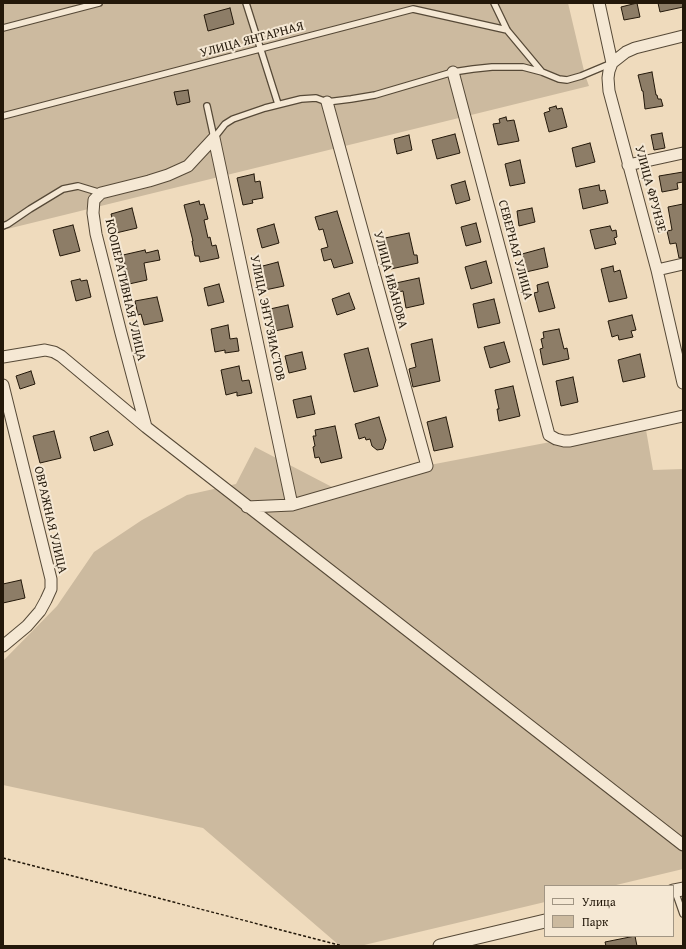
<!DOCTYPE html>
<html>
<head>
<meta charset="utf-8">
<style>
	body { margin:0 }
	#map { position:relative; width:686px; height:949px; overflow:hidden; background:#efdbbd; font-family:"Gentium Book Plus",serif }
	canvas { display:block }
	.frame { position:absolute; inset:0; border:4px solid #23180a; pointer-events:none }
	.legend { position:absolute; left:544px; top:885px; width:130px; height:52px; box-sizing:border-box; background:#f5e8d4; border:1px solid #a19583; margin:0; padding:5px 7px; list-style:none; font-size:12px; color:#23180a }
	.legend li { display:flex; align-items:center; gap:8px; height:20px }
	.legend b { width:20px; border:1px solid #a19583 }
</style>
</head>
<body>
<div id="map">
<canvas width="686" height="949"></canvas>
<div class="frame"></div>
<ul class="legend">
<li><b style="height:5px;background:#f5e8d4"></b>Улица</li>
<li><b style="height:11px;background:#ccba9f"></b>Парк</li>
</ul>
</div>
<script>
const context = document.querySelector('canvas').getContext('2d');
context.lineJoin = 'round';
function paint(path, color) { context.fillStyle = color; context.fill(path, 'evenodd'); }
const poly = rows => new Path2D(rows.map(r => 'M' + r).join(''));
function trace(path, color, width, dash) { context.strokeStyle = color; context.lineWidth = width; context.lineCap = dash ? 'butt' : 'round'; context.setLineDash(dash || []); context.stroke(path); }
function label(font, color, halo, rows, align = 'center') {
  context.font = font + ' "Gentium Book Plus",serif'; context.lineWidth = 4; context.setLineDash([]); context.textBaseline = 'middle'; context.strokeStyle = halo; context.fillStyle = color; for (const [text, x, y, turn = 0] of rows) {
    context.save(); context.translate(x, y); context.rotate((+turn || 0) * Math.PI / 180); context.textAlign = isNaN(turn) ? turn : align; if (halo) context.strokeText(text, 0, 0); context.fillText(text, 0, 0); context.restore();
  }
}
const green = poly([
	[3,3,568,3,585,75,589,86,3,230],
	[645,424,653,470,683,469,683,869,612,886,545,886,545,902,360,946,340,946,203,828,3,785,3,661,57,606,94,552,142,520,187,495,236,484,255,447,332,487,377,475]
]);
const building = poly([
	[637,3,640,17,624,20,621,7,637,3],
	[658,3,683,3,683,7,660,12,658,3],
	[230,8,234,24,208,31,204,15,230,8],
	[652,72,656,95,657,95,658,99,661,99,663,106,645,109,643,91,642,91,638,75,652,72],
	[188,90,190,102,177,105,174,92,188,90],
	[556,106,557,109,562,108,567,127,549,132,544,113,550,111,549,108,556,106],
	[506,117,507,121,514,120,519,141,498,145,493,124,500,123,499,119,506,117],
	[662,133,665,148,654,150,651,135,662,133],
	[455,134,460,153,437,159,432,140,455,134],
	[409,135,412,150,397,154,394,139,409,135],
	[590,143,595,162,576,167,572,148,590,143],
	[520,160,525,183,510,186,505,164,520,160],
	[683,172,683,182,677,183,678,189,662,192,659,176,683,172],
	[254,174,255,182,260,181,263,198,252,200,253,203,243,205,237,178,254,174],
	[465,181,470,200,456,204,451,185,465,181],
	[599,185,600,191,605,190,608,203,583,209,579,189,599,185],
	[199,201,200,205,204,204,208,219,204,220,208,238,210,237,212,246,216,245,219,258,200,262,199,256,195,256,192,241,193,241,184,205,199,201],
	[683,204,683,257,679,258,676,243,670,244,667,231,672,230,668,207,683,204],
	[132,208,137,228,116,233,111,214,132,208],
	[532,208,535,222,519,226,517,211,532,208],
	[337,211,353,263,334,268,331,259,324,261,321,249,328,247,323,229,319,230,315,217,337,211],
	[476,223,481,242,466,246,461,227,476,223],
	[274,224,279,243,262,248,257,229,274,224],
	[73,225,80,251,60,256,53,230,73,225],
	[610,226,612,231,616,230,617,237,614,238,616,244,595,249,590,230,610,226],
	[409,233,414,255,417,255,418,263,391,269,385,238,409,233],
	[544,248,548,267,526,272,522,254,544,248],
	[145,250,146,253,158,250,160,260,144,263,147,280,129,284,123,255,145,250],
	[486,261,492,283,471,289,465,267,486,261],
	[278,262,284,286,265,290,259,267,278,262],
	[613,266,614,272,620,270,627,298,609,302,601,269,613,266],
	[419,278,424,304,406,308,403,291,398,292,396,283,419,278],
	[80,279,81,281,87,280,91,297,76,301,71,281,80,279],
	[548,282,555,308,539,312,534,293,538,292,537,285,548,282],
	[219,284,224,302,208,306,204,288,219,284],
	[349,293,355,309,337,315,332,299,349,293],
	[157,297,163,321,144,325,141,314,138,315,135,301,157,297],
	[494,299,500,323,478,328,473,304,494,299],
	[288,305,293,327,275,331,270,309,288,305],
	[632,315,636,330,631,331,633,337,619,340,618,335,612,337,608,321,632,315],
	[228,325,230,339,237,338,239,351,225,353,225,350,215,352,211,329,228,325],
	[559,329,564,349,567,348,569,359,543,365,540,349,543,348,541,339,544,338,543,332,559,329],
	[432,339,440,381,413,387,409,369,416,367,411,344,432,339],
	[504,342,510,362,490,368,484,347,504,342],
	[368,348,378,386,354,392,344,354,368,348],
	[302,352,306,369,289,373,285,356,302,352],
	[640,354,645,377,623,382,618,360,640,354],
	[239,366,242,381,249,380,252,393,237,396,237,392,226,395,221,370,239,366],
	[31,371,35,384,20,389,16,376,31,371],
	[573,377,578,402,561,406,556,381,573,377],
	[513,386,520,416,499,421,497,409,499,409,495,390,513,386],
	[311,396,315,414,297,418,293,400,311,396],
	[379,417,386,440,383,449,377,450,372,446,370,439,366,440,365,437,359,439,355,424,379,417],
	[446,417,453,447,434,451,427,422,446,417],
	[335,426,342,458,321,463,319,457,315,458,313,447,315,446,313,436,316,436,315,430,335,426],
	[54,431,61,458,40,463,33,436,54,431],
	[108,431,113,445,94,451,90,437,108,431],
	[21,580,25,598,3,603,3,584,21,580],
	[635,936,637,946,606,946,605,942,635,936]
]);
const path = poly([
	[3,858,343,946]
]);
const service = poly([
	[246,3,278,104],
	[494,3,507,30,542,72],
	[3,28,99,3],
	[207,106,214,138],
	[3,116,413,9,507,30],
	[214,138,225,124,233,119,265,108,301,99,316,98,327,102,351,99,375,95,453,72,473,69,492,67,523,67,542,72,559,79,567,80,581,76,612,63],
	[3,226,8,224,30,209,63,189,78,186,101,193],
	[675,891,683,914]
]);
const minor = poly([
	[599,3,612,63,609,71,608,78,609,91,657,270,683,383],
	[612,63,626,52,635,48,683,36],
	[453,72,549,435,556,439,564,441,570,441,683,416],
	[214,138,292,505],
	[628,165,683,153],
	[657,270,683,264],
	[3,357,45,350,54,352,61,356,146,427,683,845],
	[3,385,51,579,51,589,46,600,40,611,27,626,3,646],
	[146,427,121,333,96,234,93,213,94,200,101,193,149,181,168,175,188,166,214,138],
	[247,507,292,505,427,466,327,102]
]);
const tertiary = poly([
	[673,891,683,889],
	[440,946,545,921]
]);
const streetNames = [
	["УЛИЦА ЯНТАРНАЯ",252,40,-15],
	["УЛИЦА ФРУНЗЕ",650,189,75],
	["СЕВЕРНАЯ УЛИЦА",515,250,75],
	["УЛИЦА ИВАНОВА",390,280,75],
	["КООПЕРАТИВНАЯ УЛИЦА",125,290,77],
	["УЛИЦА ЭНТУЗИАСТОВ",267,318,78],
	["ОВРАЖНАЯ УЛИЦА",50,520,77]
];
paint(green, '#ccba9f');
paint(building, '#8d7d67');
trace(building, '#23180a', 1);
trace(service, '#564937', 8);
trace(minor, '#564937', 13);
trace(tertiary, '#564937', 15);
trace(path, '#23180a', 1.5, [3, 2]);
trace(service, '#f5e8d4', 5.5);
trace(minor, '#f5e8d4', 11);
trace(tertiary, '#f5e8d4', 13);
label('13px', '#23180a', '#f5e8d4', streetNames);
</script>
</body>
</html>
